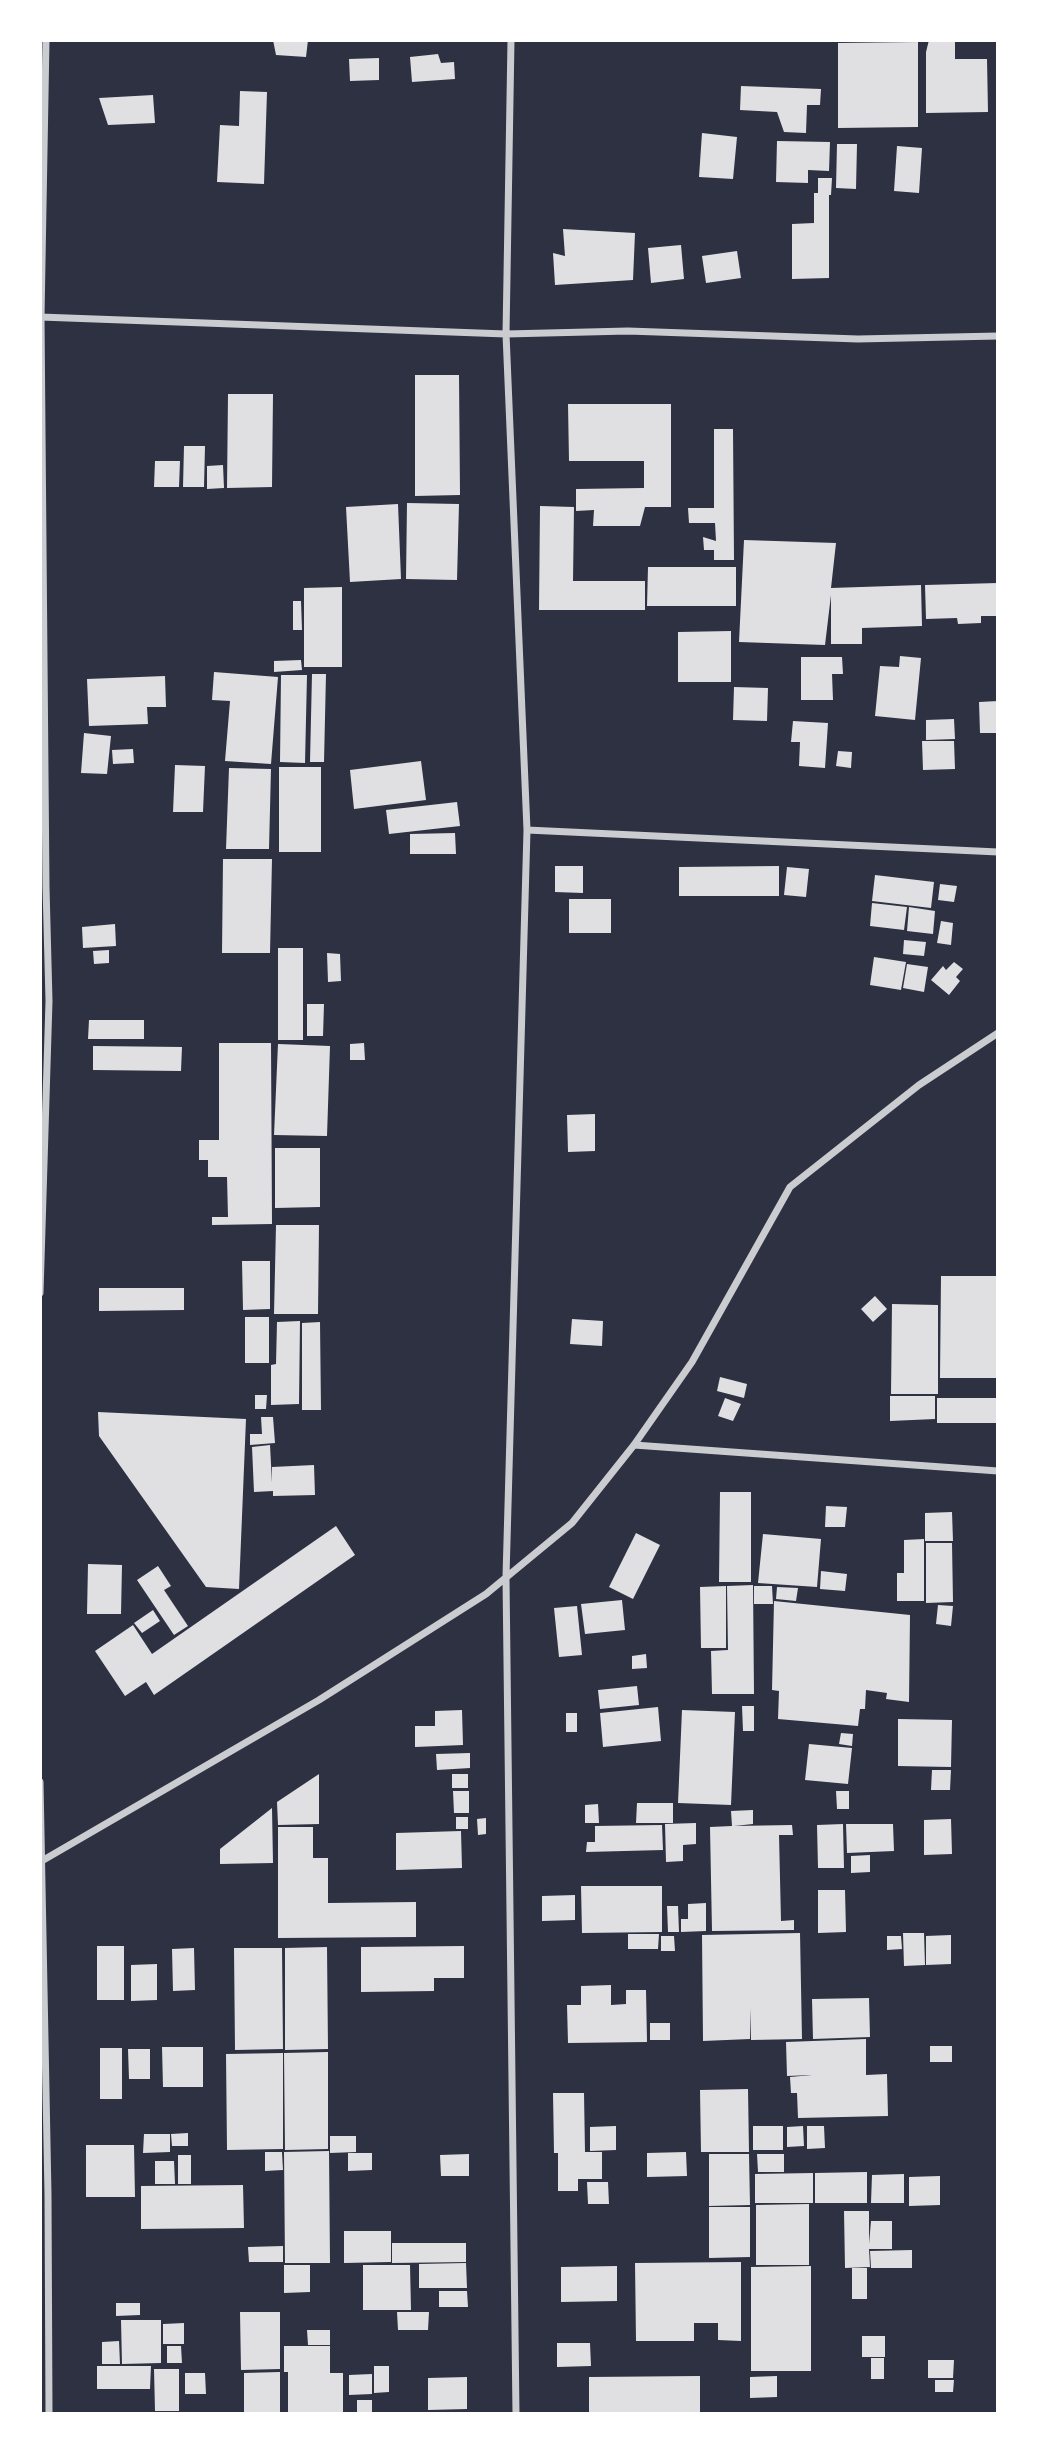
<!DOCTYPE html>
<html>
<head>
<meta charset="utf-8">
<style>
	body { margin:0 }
	#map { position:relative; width:1038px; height:2454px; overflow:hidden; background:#2d3142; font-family:"Times New Roman",serif }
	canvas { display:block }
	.frame { position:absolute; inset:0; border:42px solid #fff; pointer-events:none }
</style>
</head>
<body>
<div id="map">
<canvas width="1038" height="2454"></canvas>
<div class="frame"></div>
</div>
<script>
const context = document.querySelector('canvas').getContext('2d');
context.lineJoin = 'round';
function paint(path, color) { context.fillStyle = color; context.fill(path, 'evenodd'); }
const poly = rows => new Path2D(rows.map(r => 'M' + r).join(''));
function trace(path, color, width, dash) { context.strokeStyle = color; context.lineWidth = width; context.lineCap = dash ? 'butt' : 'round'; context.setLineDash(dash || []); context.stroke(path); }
const building = poly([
	[273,40,308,40,306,57,276,55],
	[929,40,955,40,955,59,987,59,988,112,926,113,926,52],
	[918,42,918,127,838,128,838,43],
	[438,54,441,63,454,62,455,79,412,82,410,57],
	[379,58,379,80,350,81,349,59],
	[741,86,821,89,820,105,807,105,806,133,784,132,777,112,740,110],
	[240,91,267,92,264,184,217,182,220,125,239,126],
	[153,95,155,123,108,125,99,98],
	[702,133,737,137,733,179,699,177],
	[777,141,830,142,829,171,808,170,808,183,776,182],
	[837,144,857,144,856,189,836,188],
	[897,146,922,148,919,193,894,191],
	[818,178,832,178,831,195,829,195,829,278,792,279,792,224,814,223,814,193,818,193],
	[563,229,635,233,633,280,555,285,553,253,565,256],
	[681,245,684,279,651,283,648,248],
	[737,251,741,278,706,283,702,256],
	[415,375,459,375,460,495,415,496],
	[228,394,273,394,272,487,227,488],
	[568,404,671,404,671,507,645,507,640,526,593,526,594,510,576,511,576,489,644,488,644,461,569,461],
	[714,429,733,429,734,560,714,560,714,550,704,550,703,537,716,541,715,523,689,523,688,508,714,508],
	[184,446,205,446,204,487,183,487],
	[155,461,180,461,179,487,154,487],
	[223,465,224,488,207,489,207,466],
	[407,503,459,504,457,580,406,579],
	[398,504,401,579,350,582,346,507],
	[540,506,574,507,573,581,645,581,645,610,539,610],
	[744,540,836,543,831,588,921,585,922,626,862,628,862,644,831,644,831,595,825,645,739,642],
	[648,567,736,567,736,606,647,606],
	[998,583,998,616,981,616,981,623,958,624,957,618,926,619,925,585],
	[342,587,342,667,304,667,304,588],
	[293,601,301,601,302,630,293,630],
	[731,631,731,682,678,682,678,632],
	[900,656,921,658,915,720,875,716,880,666,899,667],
	[801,657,842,657,843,674,832,674,833,700,801,700],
	[301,660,302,670,274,672,274,661],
	[214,672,278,677,271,764,225,761,230,701,212,700],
	[312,674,326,674,324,762,310,762],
	[281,675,307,675,305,763,280,762],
	[165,676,166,707,147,707,148,724,89,726,87,679],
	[734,687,768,688,767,721,733,720],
	[998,701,998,733,980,733,979,702],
	[954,719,955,739,926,740,926,720],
	[793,721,828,723,825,768,799,766,800,742,791,742],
	[84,733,111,736,107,774,81,773],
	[922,741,954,741,955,769,923,770],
	[133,749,134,763,113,764,112,750],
	[838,751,852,752,851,768,836,766],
	[421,761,426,800,354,809,350,770],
	[175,765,205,766,203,812,173,812],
	[279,767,321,767,321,852,279,852],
	[229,768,271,769,269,849,226,849],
	[457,802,460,826,389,834,386,810],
	[455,833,456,854,410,854,410,834],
	[223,859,272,859,270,953,222,953],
	[555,866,583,866,583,893,555,892],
	[779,866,779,896,679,896,679,867],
	[787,867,809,869,806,897,784,895],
	[875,875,934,882,931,908,872,901],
	[940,884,957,886,954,902,938,900],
	[569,899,611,899,611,933,569,933],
	[872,903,907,907,904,930,870,926],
	[909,907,935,911,933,934,907,931],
	[941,921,953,923,951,945,937,943],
	[115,924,116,946,83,948,82,927],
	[904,940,926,942,924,956,903,954],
	[278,948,303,948,303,1040,278,1040],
	[109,950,109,963,94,964,93,951],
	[327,953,340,954,341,981,328,982],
	[874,957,906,962,901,990,870,985],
	[954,962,963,969,956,977,960,981,949,995,931,980,943,966,946,970],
	[907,964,928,967,924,992,903,988],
	[307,1004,324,1004,323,1036,307,1036],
	[89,1020,144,1020,144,1039,88,1039],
	[219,1043,271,1043,272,1224,212,1225,212,1217,228,1217,227,1177,208,1177,208,1160,199,1160,199,1140,219,1140],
	[364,1043,365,1060,350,1060,350,1044],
	[278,1044,330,1046,327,1136,274,1135],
	[93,1046,182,1047,181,1071,93,1070],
	[595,1114,595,1151,568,1152,567,1115],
	[275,1148,320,1148,320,1207,275,1208],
	[276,1225,319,1225,318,1314,274,1314],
	[242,1261,270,1261,270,1309,243,1310],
	[941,1276,998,1276,998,1378,940,1378],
	[99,1288,184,1288,184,1310,99,1311],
	[875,1296,887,1309,873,1322,861,1309],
	[892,1304,938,1305,938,1394,891,1394],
	[245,1317,269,1317,269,1363,245,1363],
	[572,1319,603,1321,602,1346,570,1344],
	[300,1321,299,1404,271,1405,271,1365,276,1364,277,1322],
	[320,1322,321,1410,302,1410,302,1323],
	[720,1377,747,1384,744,1398,717,1391],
	[255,1395,267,1395,266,1409,255,1409],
	[890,1396,935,1396,935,1419,890,1421],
	[725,1398,741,1404,733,1421,718,1416],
	[937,1398,998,1398,998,1423,937,1423],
	[98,1412,246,1419,239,1589,206,1587,99,1436],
	[261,1417,273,1417,275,1443,250,1445,250,1434,262,1434],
	[270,1445,272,1483,272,1467,314,1465,315,1495,273,1496,273,1491,254,1492,252,1447],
	[720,1492,751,1492,751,1582,719,1582],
	[826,1506,847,1507,845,1527,825,1527],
	[952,1512,953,1541,925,1541,925,1513],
	[336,1526,355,1555,154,1695,146,1682,125,1696,95,1651,133,1625,152,1654],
	[636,1533,660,1545,633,1599,609,1587],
	[763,1534,821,1539,817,1587,758,1583],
	[924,1539,924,1601,897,1601,897,1573,904,1573,904,1540],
	[926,1543,952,1543,953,1602,926,1603],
	[88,1564,122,1565,121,1614,87,1614],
	[158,1566,171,1586,164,1590,188,1626,174,1635,137,1580],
	[821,1571,847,1574,845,1591,820,1589],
	[753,1585,754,1694,712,1694,711,1651,728,1650,727,1586],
	[726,1586,726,1648,701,1648,700,1587],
	[754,1586,772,1586,773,1604,754,1604],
	[777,1587,798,1588,796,1601,776,1599],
	[622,1600,625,1630,585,1634,581,1604],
	[774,1601,910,1615,909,1702,886,1699,887,1693,866,1690,865,1709,860,1709,858,1726,778,1719,779,1691,772,1690],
	[938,1605,953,1606,951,1626,936,1624],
	[577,1606,582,1655,559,1657,554,1608],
	[153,1610,160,1621,142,1633,134,1623],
	[646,1654,647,1668,632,1669,632,1656],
	[637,1686,639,1705,600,1709,598,1690],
	[742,1706,754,1706,754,1731,743,1731],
	[658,1707,661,1741,603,1747,600,1713],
	[462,1710,463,1745,415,1747,415,1726,435,1726,435,1711],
	[682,1710,735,1712,731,1805,678,1803],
	[566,1713,577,1713,577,1732,566,1732],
	[898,1719,952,1720,951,1767,898,1766],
	[841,1733,853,1734,852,1746,839,1744],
	[809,1744,852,1748,848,1784,805,1780],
	[470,1753,470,1768,437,1770,436,1754],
	[932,1770,951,1770,950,1790,931,1790],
	[319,1774,319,1824,278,1825,277,1802],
	[452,1774,468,1774,468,1788,452,1788],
	[453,1791,469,1791,469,1813,454,1813],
	[836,1791,849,1791,849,1809,837,1809],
	[637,1803,673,1803,673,1823,636,1823],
	[598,1804,599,1823,585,1823,585,1805],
	[272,1808,273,1863,220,1864,220,1849],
	[753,1810,753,1824,734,1826,792,1825,793,1835,779,1835,781,1921,794,1920,794,1930,712,1931,710,1827,732,1826,731,1811],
	[456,1817,468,1817,468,1829,456,1829],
	[486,1818,486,1834,478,1835,477,1819],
	[951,1819,952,1854,924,1855,924,1820],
	[696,1823,696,1844,683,1845,683,1861,666,1862,665,1824],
	[843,1824,844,1868,818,1868,817,1825],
	[846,1824,893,1824,894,1851,847,1853],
	[662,1825,663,1850,586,1852,587,1842,595,1842,595,1826],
	[278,1827,313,1827,313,1858,328,1858,328,1903,416,1902,416,1937,278,1938],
	[461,1831,462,1868,396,1870,396,1833],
	[870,1855,870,1872,851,1873,851,1856],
	[581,1886,662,1886,662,1932,582,1933],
	[818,1890,845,1890,846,1932,818,1933],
	[575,1895,575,1920,542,1921,542,1896],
	[706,1903,706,1931,681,1932,681,1919,688,1919,688,1904],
	[667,1906,678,1906,679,1932,668,1932],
	[800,1933,802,2039,751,2040,751,2008,750,2039,703,2041,702,1935],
	[903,1933,924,1933,925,1965,904,1966],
	[628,1934,659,1934,658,1949,628,1949],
	[951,1935,951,1964,926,1965,926,1936],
	[661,1936,674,1936,675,1951,661,1951],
	[887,1936,901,1936,902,1949,887,1950],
	[97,1946,124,1946,124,2000,97,2000],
	[464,1946,464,1978,434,1978,434,1991,361,1992,361,1947],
	[327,1947,328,2049,285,2050,285,1948],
	[194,1948,195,1990,173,1991,172,1949],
	[234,1948,282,1948,283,2049,235,2050],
	[157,1964,157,2000,131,2001,131,1965],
	[611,1985,611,2005,626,2004,626,1990,646,1990,647,2042,568,2043,567,2005,581,2005,581,1986],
	[869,1998,870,2037,813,2039,812,1999],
	[650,2023,670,2023,670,2040,650,2040],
	[866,2039,866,2075,887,2074,888,2116,798,2118,797,2093,791,2093,790,2077,812,2075,787,2076,786,2042],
	[930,2046,952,2046,952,2062,930,2062],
	[162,2047,203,2047,203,2087,163,2087],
	[100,2048,122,2048,122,2099,100,2099],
	[128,2049,150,2049,150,2079,129,2079],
	[328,2052,328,2149,285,2150,284,2053],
	[283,2053,283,2149,227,2150,226,2054],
	[748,2089,749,2152,701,2152,700,2090],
	[553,2093,584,2093,585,2152,602,2152,602,2179,578,2179,578,2191,558,2191,558,2153,554,2153],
	[616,2126,616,2150,590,2151,590,2127],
	[753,2126,783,2126,783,2150,753,2150],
	[803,2126,804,2146,787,2147,787,2127],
	[807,2126,824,2126,825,2148,807,2149],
	[188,2133,188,2146,172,2146,171,2134],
	[144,2134,170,2134,170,2152,143,2153],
	[330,2136,356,2136,356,2152,330,2153],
	[86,2145,134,2145,135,2197,86,2197],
	[329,2151,330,2263,285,2263,284,2152],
	[265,2152,282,2152,283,2170,265,2171],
	[686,2152,687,2176,647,2177,647,2153],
	[348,2153,372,2153,372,2170,348,2171],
	[469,2154,469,2176,441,2176,440,2155],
	[709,2154,749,2154,750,2205,709,2206],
	[757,2154,784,2154,784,2172,758,2172],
	[178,2155,191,2155,191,2184,178,2184],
	[155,2161,174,2161,175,2184,155,2184],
	[867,2172,867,2203,815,2203,815,2173],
	[813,2173,813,2203,755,2203,755,2174],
	[904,2174,904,2203,871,2203,872,2175],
	[940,2176,940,2205,909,2206,909,2177],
	[587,2182,608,2182,609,2204,588,2204],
	[243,2185,244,2228,141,2229,141,2186],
	[809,2204,809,2265,756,2265,756,2205],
	[709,2207,750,2207,750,2257,709,2258],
	[844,2211,869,2211,869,2244,871,2221,892,2221,892,2249,869,2249,870,2267,845,2268],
	[344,2231,391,2231,391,2262,344,2263],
	[392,2243,466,2243,466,2262,392,2263],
	[283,2246,283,2262,249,2262,248,2247],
	[912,2250,912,2268,871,2268,870,2251],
	[741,2262,741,2341,718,2340,718,2323,694,2323,694,2341,636,2341,635,2263],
	[466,2263,467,2288,419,2288,419,2264],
	[284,2265,310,2265,310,2292,284,2293],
	[363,2265,410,2265,411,2310,363,2310],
	[617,2266,617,2301,561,2302,561,2267],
	[811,2266,811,2371,751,2371,751,2267],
	[852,2268,867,2268,867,2299,852,2299],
	[439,2291,467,2291,468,2307,439,2307],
	[116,2303,140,2303,140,2315,116,2316],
	[240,2312,280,2312,280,2369,241,2370],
	[397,2312,429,2312,428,2330,398,2330],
	[121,2320,161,2320,161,2363,122,2364],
	[184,2323,184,2344,163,2344,163,2324],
	[307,2330,330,2330,330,2345,308,2345],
	[862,2336,885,2336,885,2357,862,2357],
	[119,2341,120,2364,102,2364,102,2342],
	[557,2343,590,2343,591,2366,557,2367],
	[167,2346,181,2346,182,2363,167,2363],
	[284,2346,330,2346,330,2373,343,2373,343,2414,288,2414,288,2372,284,2372],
	[871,2358,884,2358,884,2379,871,2379],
	[928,2360,954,2360,953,2378,928,2378],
	[97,2366,151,2366,150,2389,97,2389],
	[374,2366,389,2366,389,2392,374,2393],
	[154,2369,179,2369,179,2411,155,2411],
	[280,2372,280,2414,244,2414,244,2373],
	[185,2373,205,2373,206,2394,185,2394],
	[372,2374,372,2394,349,2395,349,2375],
	[700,2376,700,2414,589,2414,589,2377],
	[777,2376,777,2397,750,2398,750,2377],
	[467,2377,467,2409,428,2410,428,2378],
	[935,2380,954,2380,953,2392,935,2392],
	[357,2400,372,2400,372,2414,357,2414]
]);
const minor = poly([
	[40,317,506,334,628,331,858,339,998,336],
	[527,830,998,852],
	[40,1293,49,1001,46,887,41,317,46,40],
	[634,1445,998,1471],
	[506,1576,527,830,506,334,511,40],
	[506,1578,516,2414],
	[40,1782,48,2195,49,2414],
	[40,1862,319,1700,486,1594,572,1523,634,1445,692,1362,790,1187,919,1085,998,1033]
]);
paint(building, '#e0e0e3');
trace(minor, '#caccd0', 7);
</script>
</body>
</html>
